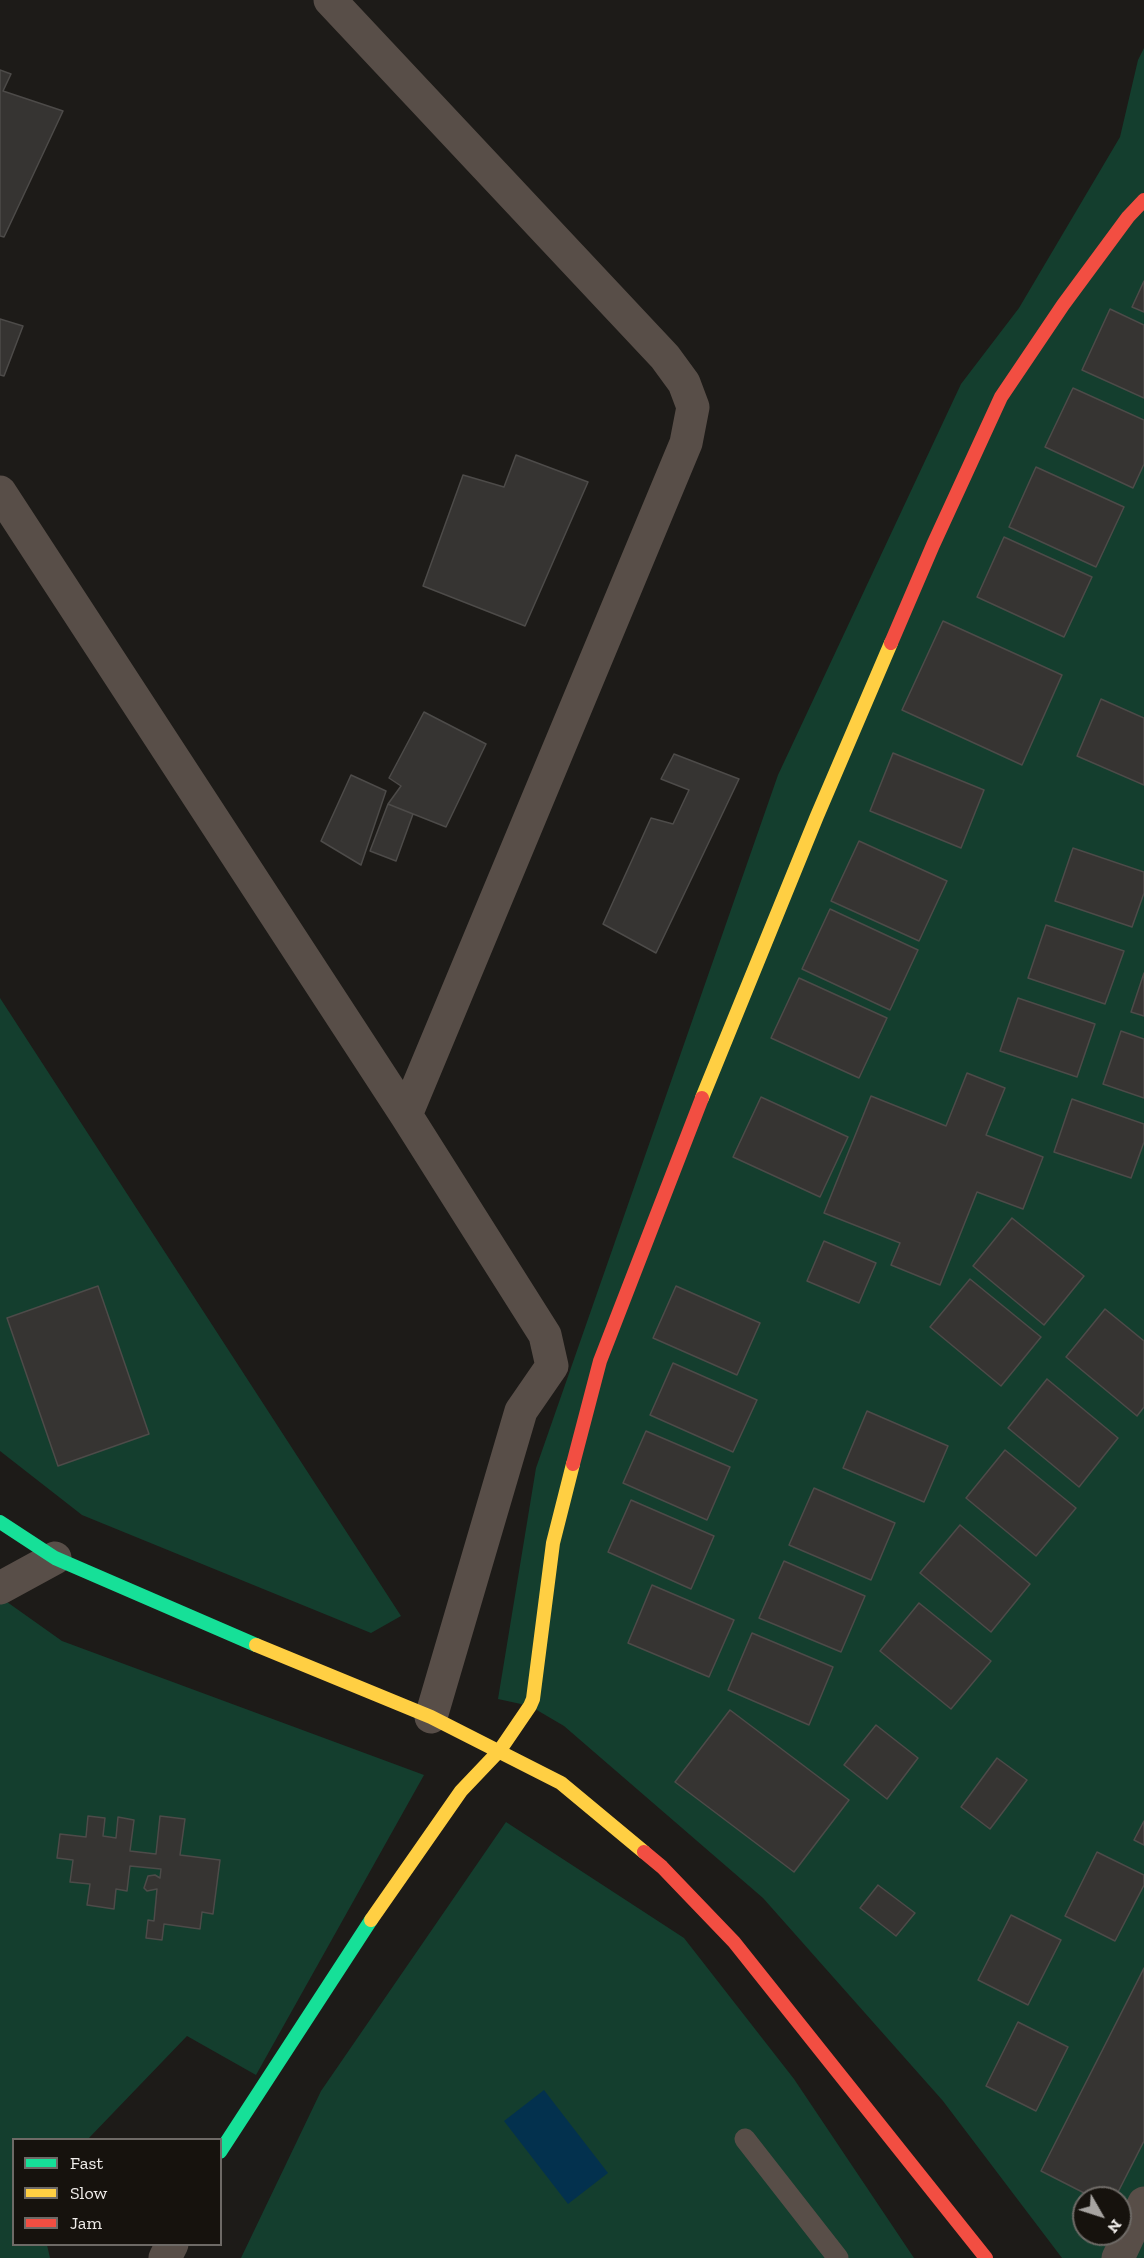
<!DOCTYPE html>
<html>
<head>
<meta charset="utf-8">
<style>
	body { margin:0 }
	#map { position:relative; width:1144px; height:2258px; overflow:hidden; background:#1d1b18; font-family:"Zilla Slab",serif }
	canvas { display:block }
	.legend { position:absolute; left:12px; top:2138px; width:210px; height:108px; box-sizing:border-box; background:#16120d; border:2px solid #6e6a66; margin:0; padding:8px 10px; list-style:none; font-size:18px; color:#f1eeeb }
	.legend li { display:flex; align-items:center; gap:12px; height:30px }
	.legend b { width:30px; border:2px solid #6e6a66 }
	.north { position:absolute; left:1072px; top:2186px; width:60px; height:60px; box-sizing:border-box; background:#16120d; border:2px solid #6e6a66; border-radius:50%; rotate:129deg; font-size:16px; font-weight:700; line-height:24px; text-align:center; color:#f1eeeb }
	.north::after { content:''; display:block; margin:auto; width:21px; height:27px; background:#a7a4a1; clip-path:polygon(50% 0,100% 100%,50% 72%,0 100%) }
</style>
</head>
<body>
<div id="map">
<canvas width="1144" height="2258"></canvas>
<ul class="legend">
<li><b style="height:8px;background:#16e098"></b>Fast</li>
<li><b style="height:8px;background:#ffcf43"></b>Slow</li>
<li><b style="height:8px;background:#f24e42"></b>Jam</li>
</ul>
<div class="north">N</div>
</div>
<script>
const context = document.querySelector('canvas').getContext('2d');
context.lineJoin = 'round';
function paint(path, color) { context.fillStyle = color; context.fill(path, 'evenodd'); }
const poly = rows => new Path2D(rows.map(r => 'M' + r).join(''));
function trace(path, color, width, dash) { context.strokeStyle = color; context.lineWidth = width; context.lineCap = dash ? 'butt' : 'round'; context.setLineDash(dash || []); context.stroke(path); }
const green = poly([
	[1144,48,1144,2258,1062,2258,943,2101,763,1898,564,1726,530,1706,498,1699,536,1468,778,775,961,384,1019,308,1120,137,1138,60],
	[1084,2198,1120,2198,1120,2234,1084,2234],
	[0,998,401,1616,371,1633,82,1515,0,1451],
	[0,1597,62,1641,424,1775,256,2075,187,2036,88,2139,14,2140,14,2244,47,2245,50,2258,0,2258],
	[506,1822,684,1938,794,2079,914,2258,241,2258,321,2091]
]);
const water = poly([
	[544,2090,608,2173,568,2204,504,2121]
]);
const building = poly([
	[0,70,11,74,3,91,63,111,4,237,0,236,0,70],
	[1144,281,1144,312,1132,307,1144,281],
	[1110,309,1144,325,1144,398,1082,370,1110,309],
	[0,319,23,326,4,376,0,375,0,319],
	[1073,388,1144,420,1144,464,1133,488,1045,447,1073,388],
	[516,455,588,482,525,626,423,586,463,475,504,487,516,455],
	[1036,467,1124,507,1096,567,1009,527,1036,467],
	[1004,537,1092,577,1064,637,977,597,1004,537],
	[943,621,1062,675,1022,765,902,710,943,621],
	[1101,699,1144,718,1144,785,1077,756,1101,699],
	[424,712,486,744,446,827,388,804,401,786,389,778,424,712],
	[893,753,984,790,961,848,870,811,893,753],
	[674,754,739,779,656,953,603,924,651,818,673,824,689,790,661,779,674,754],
	[351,775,386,791,361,865,321,841,351,775],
	[388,804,413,814,396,861,370,851,388,804],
	[859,841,947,881,919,941,831,901,859,841],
	[1073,848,1144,872,1144,893,1132,927,1055,901,1073,848],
	[830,909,918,950,890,1010,802,969,830,909],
	[1046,925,1124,951,1105,1004,1028,978,1046,925],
	[1144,973,1144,1016,1131,1012,1144,973],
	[799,978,887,1018,859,1078,771,1038,799,978],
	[1018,998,1095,1024,1077,1077,1000,1051,1018,998],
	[1121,1031,1144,1039,1144,1098,1103,1084,1121,1031],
	[967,1073,1005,1088,986,1135,1043,1157,1023,1209,977,1192,940,1285,891,1265,900,1243,824,1213,871,1096,946,1126,967,1073],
	[761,1097,848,1137,820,1197,733,1157,761,1097],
	[1072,1099,1144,1124,1144,1142,1131,1178,1054,1152,1072,1099],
	[1012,1218,1084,1276,1044,1325,973,1266,1012,1218],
	[824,1241,876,1263,859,1303,807,1281,824,1241],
	[970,1279,1041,1337,1001,1386,930,1327,970,1279],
	[98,1286,149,1434,58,1466,7,1318,98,1286],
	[676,1286,760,1323,737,1375,653,1338,676,1286],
	[1105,1309,1144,1341,1144,1407,1137,1416,1066,1357,1105,1309],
	[673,1363,757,1400,733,1452,650,1415,673,1363],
	[1047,1379,1118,1438,1079,1487,1008,1428,1047,1379],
	[867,1411,948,1446,924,1502,843,1468,867,1411],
	[646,1431,730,1467,707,1520,623,1483,646,1431],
	[1005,1450,1076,1508,1036,1556,966,1498,1005,1450],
	[814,1488,895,1523,871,1580,789,1545,814,1488],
	[631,1500,714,1536,691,1589,608,1552,631,1500],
	[960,1525,1030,1584,991,1632,920,1573,960,1525],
	[784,1561,865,1596,841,1652,759,1618,784,1561],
	[652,1585,734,1620,709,1677,628,1643,652,1585],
	[919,1603,991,1661,951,1709,880,1651,919,1603],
	[752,1633,833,1667,809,1725,728,1690,752,1633],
	[730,1710,849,1800,794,1872,675,1782,730,1710],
	[876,1725,918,1758,887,1799,844,1765,876,1725],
	[997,1758,1027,1780,990,1829,961,1807,997,1758],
	[88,1816,105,1818,103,1836,116,1838,118,1817,134,1820,130,1851,156,1854,160,1816,185,1819,180,1855,220,1860,213,1914,202,1912,200,1929,164,1924,162,1940,146,1938,148,1920,154,1921,157,1889,147,1891,144,1888,148,1876,155,1875,160,1878,161,1869,130,1866,127,1891,116,1889,114,1909,87,1905,90,1884,70,1882,73,1860,57,1858,60,1834,86,1837,88,1816],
	[1144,1821,1144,1845,1134,1840,1144,1821],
	[1097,1852,1144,1875,1144,1885,1115,1941,1065,1916,1097,1852],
	[878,1885,915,1913,896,1936,860,1908,878,1885],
	[1011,1915,1061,1940,1028,2005,978,1980,1011,1915],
	[1144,1968,1144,2141,1115,2198,1094,2198,1041,2171,1144,1968],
	[1018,2022,1068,2047,1036,2111,986,2086,1018,2022]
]);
const lane = poly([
	[745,2139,838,2258]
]);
const street = poly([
	[330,0,665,357,684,383,693,407,686,443,406,1115],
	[0,492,406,1115,545,1335,552,1366,521,1411,431,1717],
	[0,1588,55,1558],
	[165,2258,172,2244],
	[1118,2258,1144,2203]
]);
const fast = poly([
	[0,1522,55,1558,256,1645],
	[220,2152,371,1920]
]);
const slow = poly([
	[702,1098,817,816,891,643],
	[256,1645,431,1717,561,1783,644,1852],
	[371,1920,461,1791,500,1750,530,1706,533,1699,553,1543,573,1464]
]);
const jam = poly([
	[891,643,933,545,1001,397,1063,305,1128,217,1144,200],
	[573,1464,600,1361,702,1098],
	[644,1852,662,1867,734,1942,986,2258]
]);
paint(green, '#143e2e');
paint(water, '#03314e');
paint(building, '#363432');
trace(building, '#4d4b49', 1.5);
trace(lane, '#584e48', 21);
trace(street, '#584e48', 33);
trace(fast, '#16e098', 14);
trace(slow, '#ffcf43', 14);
trace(jam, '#f24e42', 14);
</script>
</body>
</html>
